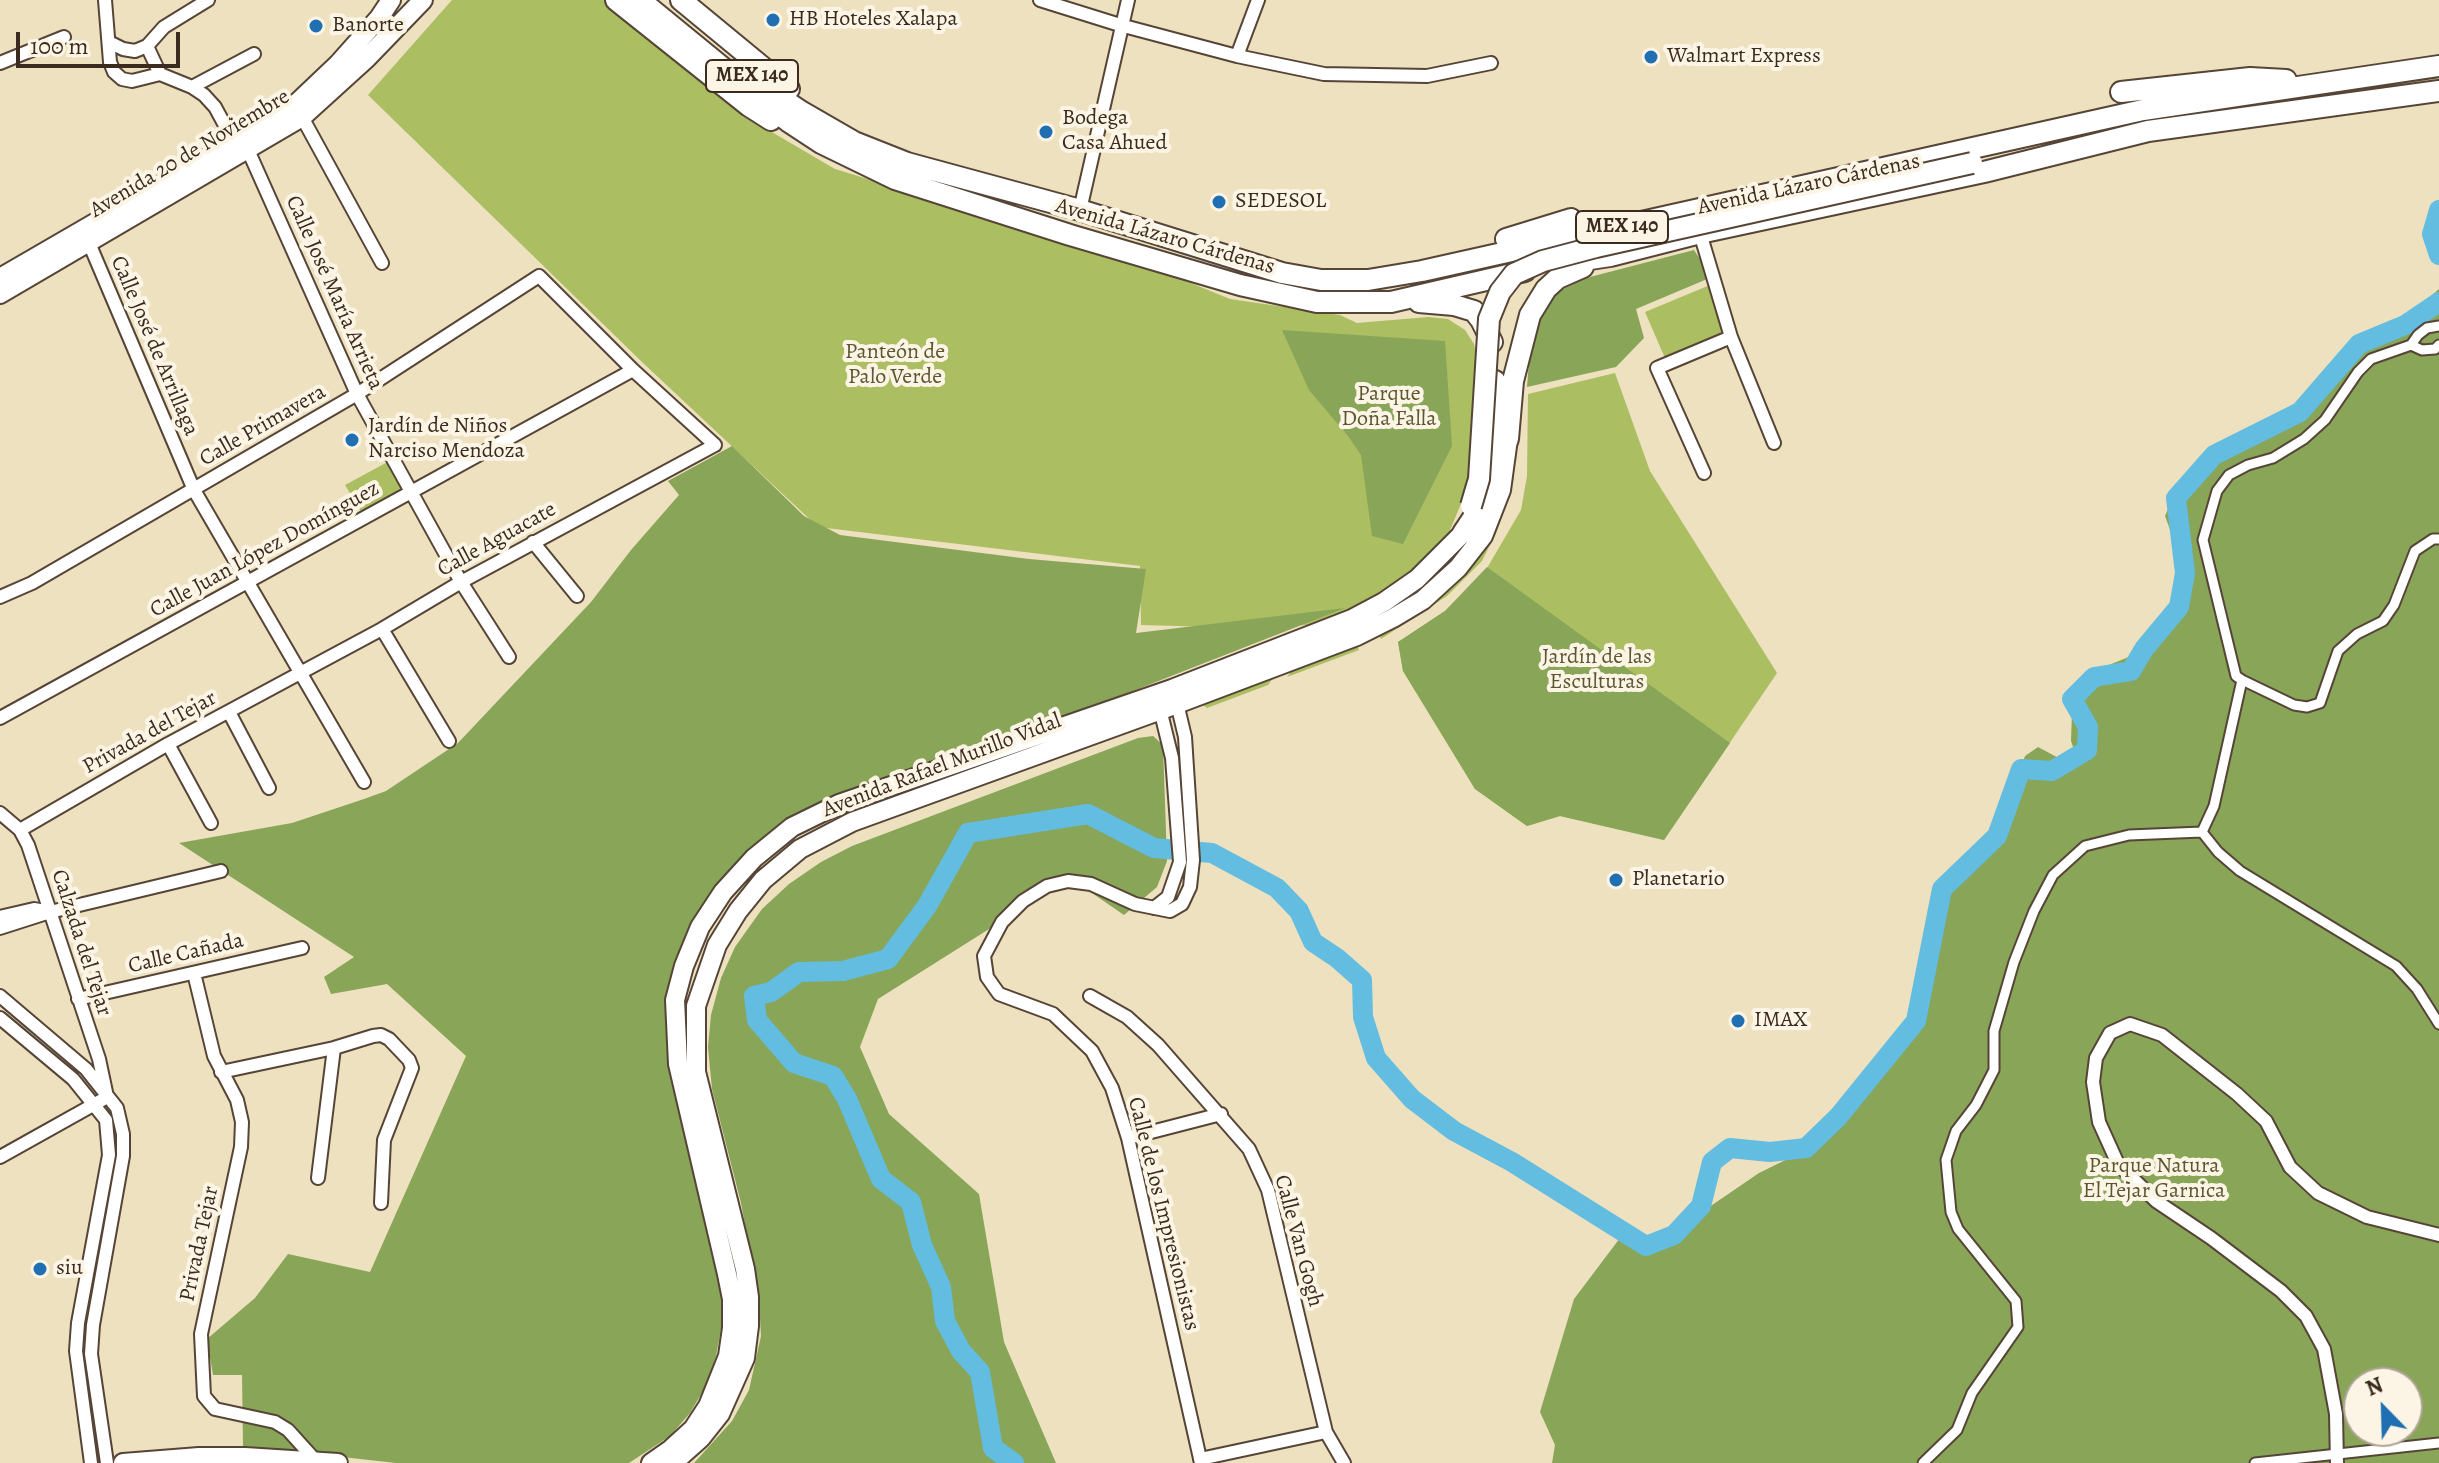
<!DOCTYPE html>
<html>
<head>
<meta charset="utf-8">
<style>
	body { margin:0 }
	#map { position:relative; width:2439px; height:1463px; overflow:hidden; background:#eee1c0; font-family:Alegreya,serif }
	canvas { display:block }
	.north { position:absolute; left:2343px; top:1367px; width:80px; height:80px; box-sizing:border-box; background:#fcf5e5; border:2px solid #afa495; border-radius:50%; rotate:337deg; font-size:22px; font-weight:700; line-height:32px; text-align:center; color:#3b2a1e }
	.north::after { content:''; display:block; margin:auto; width:28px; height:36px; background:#1f6fb2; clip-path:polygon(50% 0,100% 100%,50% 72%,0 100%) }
	.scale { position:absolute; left:16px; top:32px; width:164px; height:36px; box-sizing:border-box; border:4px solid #3b2a1e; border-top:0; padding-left:10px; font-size:24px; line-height:28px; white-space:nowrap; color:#3b2a1e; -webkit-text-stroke:6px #fcf5e5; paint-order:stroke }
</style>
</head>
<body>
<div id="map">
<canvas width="2439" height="1463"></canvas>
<div class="north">N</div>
<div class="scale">100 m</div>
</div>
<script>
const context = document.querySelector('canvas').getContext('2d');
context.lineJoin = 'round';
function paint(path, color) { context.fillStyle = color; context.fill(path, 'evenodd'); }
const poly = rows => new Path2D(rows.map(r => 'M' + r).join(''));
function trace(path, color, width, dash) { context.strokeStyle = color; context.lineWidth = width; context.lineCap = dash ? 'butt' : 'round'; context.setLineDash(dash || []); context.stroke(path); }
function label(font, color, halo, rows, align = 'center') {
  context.font = font + ' Alegreya,serif'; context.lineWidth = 8; context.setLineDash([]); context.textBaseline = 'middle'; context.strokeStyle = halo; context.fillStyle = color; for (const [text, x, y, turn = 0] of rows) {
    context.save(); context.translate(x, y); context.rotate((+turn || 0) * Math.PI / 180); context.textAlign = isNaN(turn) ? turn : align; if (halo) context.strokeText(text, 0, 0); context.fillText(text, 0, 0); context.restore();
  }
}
const green = poly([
	[452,0,605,0,617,7,741,114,835,169,1142,263,1230,299,1340,315,1357,323,1428,317,1448,319,1465,330,1474,344,1478,361,1470,482,1448,535,1433,553,1380,598,1318,625,1214,627,1141,625,1140,566,818,527,643,363,368,95],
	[1710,285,1725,335,1665,358,1645,312],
	[1615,373,1650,471,1777,673,1664,840,1560,816,1527,826,1475,789,1403,671,1398,642,1445,611,1483,575,1521,510,1527,476,1528,394],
	[395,458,409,485,361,512,345,485],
	[1510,476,1514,477,1509,497,1496,533,1482,561,1447,596,1381,639,1379,634,1443,591],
	[1357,645,1359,650,1287,677,1293,669],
	[1274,677,1268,685,1207,708,1202,704]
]);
const forest = poly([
	[1694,250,1712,277,1636,309,1644,338,1616,367,1527,387,1531,335,1542,299,1586,278],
	[2439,289,2439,1463,1552,1463,1555,1445,1540,1412,1574,1299,1620,1238,1680,1236,1699,1214,1759,1173,1814,1146,1843,1115,1859,1079,1915,1027,1925,992,1923,936,1940,911,1943,882,1969,852,2008,820,2013,791,2025,756,2038,747,2066,762,2077,758,2071,741,2072,712,2083,687,2109,665,2131,656,2183,602,2186,573,2165,516,2172,500,2211,458,2272,425,2323,387,2342,361,2370,335,2415,310],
	[2359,1383,2407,1383,2407,1431,2359,1431],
	[1282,330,1445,341,1452,446,1403,544,1372,536,1361,455,1348,436,1309,390],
	[732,446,804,516,840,535,1029,559,1146,569,1136,633,1345,608,816,815,728,884,671,1008,668,1042,673,1086,722,1289,722,1324,716,1356,706,1386,690,1413,670,1436,629,1463,396,1463,243,1446,242,1375,213,1375,207,1339,255,1298,288,1254,370,1272,466,1056,387,984,331,994,324,977,354,957,179,843,292,823,364,799,386,791,458,743,591,602,631,550,679,495,668,481],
	[1487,567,1730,743,1664,840,1560,816,1527,826,1475,789,1403,671,1398,642,1445,611],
	[1153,736,1163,745,1167,861,1157,887,1124,915,1070,878,878,999,860,1047,889,1114,979,1194,1004,1342,1056,1463,694,1463,732,1421,749,1390,761,1336,759,1302,741,1203,712,1089,708,1047,711,1015,721,978,735,947,762,909,789,884,821,862,852,846,1138,738]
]);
const river = poly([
	[2439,210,2432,234,2439,255],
	[1014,1463,993,1448,980,1372,961,1351,945,1321,941,1287,922,1245,911,1202,881,1179,847,1099,833,1076,794,1063,757,1020,754,996,771,992,799,972,843,971,888,959,927,906,968,833,1088,814,1154,848,1212,853,1277,888,1299,911,1313,942,1337,958,1362,980,1363,1017,1376,1058,1412,1099,1454,1131,1512,1162,1646,1246,1674,1235,1701,1206,1712,1162,1730,1148,1770,1152,1806,1148,1838,1117,1916,1021,1942,889,1997,836,2021,769,2052,771,2087,750,2088,727,2072,699,2094,677,2131,671,2144,649,2179,607,2185,573,2176,498,2214,455,2300,412,2359,344,2405,325,2439,302]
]);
const pedestrian = poly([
	[2411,345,2418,335,2427,328,2439,326],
	[2242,680,2294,705,2307,707,2320,703,2338,651,2357,634,2383,621,2394,605,2415,551,2433,539,2439,539],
	[2202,832,2214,806,2242,680,2236,676,2203,540,2217,491,2229,475,2248,465,2273,458,2304,439,2325,420,2358,372,2371,359,2411,345,2422,350,2435,349,2439,345],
	[2202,832,2218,852,2240,871,2396,966,2417,989,2439,1024],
	[1923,1463,1957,1430,1972,1393,2018,1327,2016,1301,1958,1229,1951,1212,1946,1160,1956,1131,1976,1105,1994,1070,1994,1031,2014,962,2034,911,2053,875,2085,846,2129,835,2202,832],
	[2255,1463,2439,1443]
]);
const minor = poly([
	[105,0,110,62,114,72,122,79,132,81,160,74,192,87,204,95,215,107,234,142],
	[1040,0,1120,25,1237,56,1324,74,1427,76,1491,63],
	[109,42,123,49,135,51,147,46,164,27,208,0],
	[147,46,160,74],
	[1237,56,1258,0],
	[0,63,64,37],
	[192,87,254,54],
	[302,117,382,263],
	[248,150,357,394,461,582,509,657],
	[1080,210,1128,0],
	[1700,233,1731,337,1774,443],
	[89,243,194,490,364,782],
	[1704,473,1657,368,1731,337],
	[533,542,577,596],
	[0,597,32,583,357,394,539,276,633,370,715,445,461,582,382,629,168,744,20,830],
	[382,629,449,741],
	[1176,699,1185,737,1193,860,1190,887,1182,904,1170,911,1135,904,1091,884,1068,881,1047,886,1023,901,1002,922,984,956,987,977,999,994,1053,1014,1092,1051,1112,1088,1128,1138,1201,1463],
	[229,712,269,788],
	[0,718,633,370],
	[168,744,211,823],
	[0,813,20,830,28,845,99,1059,106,1092],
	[1154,908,1168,897,1180,862,1172,758,1159,705],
	[0,917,34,909,50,912],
	[0,928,50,912,221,871],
	[194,973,214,1056,237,1100,242,1122,241,1147,201,1334,204,1396,215,1409,275,1422,288,1430,316,1461],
	[0,996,86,1069,117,1108,123,1134,123,1156,93,1325,91,1354,107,1463],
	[1090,996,1127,1017,1158,1045,1249,1149,1268,1190,1326,1432,1344,1463],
	[78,999,302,948],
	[0,1018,73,1079,106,1120,109,1155,78,1323,76,1351,91,1463],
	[221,1072,334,1048,373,1036,381,1035,389,1039,409,1060,412,1068,384,1140,381,1203],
	[1128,1138,1221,1114],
	[0,1157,102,1100],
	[318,1178,334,1048],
	[1200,1459,1326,1432],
	[2337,1463,2336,1414,2324,1349,2306,1316,2281,1291,2211,1238,2156,1201,2118,1164,2099,1122,2093,1082,2096,1058,2110,1033,2130,1024,2162,1035,2237,1094,2266,1121,2290,1167,2318,1193,2367,1217,2439,1235]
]);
const secondary = poly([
	[0,278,269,122,298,102,338,64,379,18,391,0],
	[0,294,302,117,367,58,423,0],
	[123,1463,199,1457,245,1457,338,1463],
	[651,1463,671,1449,693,1429,708,1406,728,1356,732,1328,732,1299,727,1274,678,1064,675,1000,684,966,700,927,723,892,754,858,792,827,839,804,1172,689,1352,619,1384,602,1417,579,1463,533],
	[673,1463,701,1438,720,1414,745,1358,749,1326,749,1297,745,1269,696,1072,696,1006,717,945,738,911,763,880,800,849,852,822,1161,710,1357,636,1393,618,1423,600,1458,568,1483,536,1501,490,1508,439]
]);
const trunk = poly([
	[616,0,749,106,771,120],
	[640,0,789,122,821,143,895,179,1070,235,1240,285,1317,302,1391,302,1525,271],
	[681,0,789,89],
	[766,88,802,112,854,142,907,163,1080,210,1282,273,1321,280,1368,280,1422,271,2143,110,2439,66],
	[2121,92,2250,78,2286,80],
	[1506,239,1571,219],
	[1564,263,1610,256,1700,233,1984,172,2148,131,2439,91],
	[1419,302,1454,305,1474,311,1481,320,1492,342],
	[1508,439,1513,381,1530,315,1546,289,1558,278,1583,267],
	[1463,533,1477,512,1486,488,1490,469,1495,381]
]);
const trunkBridge = poly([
	[1471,506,1479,479,1489,319,1500,292,1514,274,1543,261,1596,247,1972,163]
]);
const markers = [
	[773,20,8,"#1f6fb2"],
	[316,26,8,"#1f6fb2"],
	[1651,57,8,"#1f6fb2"],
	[1046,132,8,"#1f6fb2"],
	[1219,202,8,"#1f6fb2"],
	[352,440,8,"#1f6fb2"],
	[1616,880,8,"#1f6fb2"],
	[1738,1021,8,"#1f6fb2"],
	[40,1269,8,"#1f6fb2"]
];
const shields = [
	[752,76,92],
	[1622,227,92]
];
const shieldNames = [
	["MEX 140",752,76],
	["MEX 140",1622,227]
];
const poiNames = [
	["HB Hoteles Xalapa",789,20],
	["Banorte",332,26],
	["Walmart Express",1667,57],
	["Bodega",1062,119],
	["Casa Ahued",1062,144],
	["SEDESOL",1235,202],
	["Jardín de Niños",368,427],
	["Narciso Mendoza",368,452],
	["Planetario",1632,880],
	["IMAX",1754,1021],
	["siu",56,1269]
];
const streetNames = [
	["Avenida 20 de Noviembre",190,154,-31],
	["Avenida Lázaro Cárdenas",1809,185,-12],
	["Avenida Lázaro Cárdenas",1165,237,16],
	["Calle José María Arrieta",334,293,66],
	["Calle José de Arrillaga",154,346,67],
	["Calle Primavera",263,426,-30],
	["Calle Aguacate",497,540,-29],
	["Calle Juan López Domínguez",265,550,-29],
	["Privada del Tejar",150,733,-29],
	["Avenida Rafael Murillo Vidal",942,766,-21],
	["Calzada del Tejar",81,943,72],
	["Calle Cañada",186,954,-13],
	["Calle de los Impresionistas",1163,1214,76],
	["Calle Van Gogh",1298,1241,75],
	["Privada Tejar",200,1244,-78]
];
const parkNames = [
	["Panteón de",895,353],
	["Palo Verde",895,378],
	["Parque",1389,395],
	["Doña Falla",1389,420],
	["Jardín de las",1597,658],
	["Esculturas",1597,683],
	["Parque Natura",2154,1167],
	["El Tejar Garnica",2154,1192]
];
paint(green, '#abbe62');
paint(forest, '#88a558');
trace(river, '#62bde0', 20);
trace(pedestrian, '#564536', 13);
trace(minor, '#564536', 16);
trace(secondary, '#564536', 22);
trace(trunk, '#564536', 24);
trace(pedestrian, '#fff', 9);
trace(minor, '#fff', 12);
trace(secondary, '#fff', 18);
trace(trunk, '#fff', 20);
trace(trunkBridge, '#564536', 24, []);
trace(trunkBridge, '#fff', 20);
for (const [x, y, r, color] of markers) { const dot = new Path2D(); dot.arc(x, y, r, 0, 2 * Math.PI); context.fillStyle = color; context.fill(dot); trace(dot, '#fcf5e5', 3); }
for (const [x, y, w] of shields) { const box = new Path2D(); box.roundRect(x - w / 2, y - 16, w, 32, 6); context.fillStyle = '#fcf5e5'; context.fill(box); trace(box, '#3b2a1e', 2); }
label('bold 20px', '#3b2a1e', null, shieldNames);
label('22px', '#3b2a1e', '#fcf5e5', poiNames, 'left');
label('22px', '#3b2a1e', '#fcf5e5', streetNames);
label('22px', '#5d5632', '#fcf5e5', parkNames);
</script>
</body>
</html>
